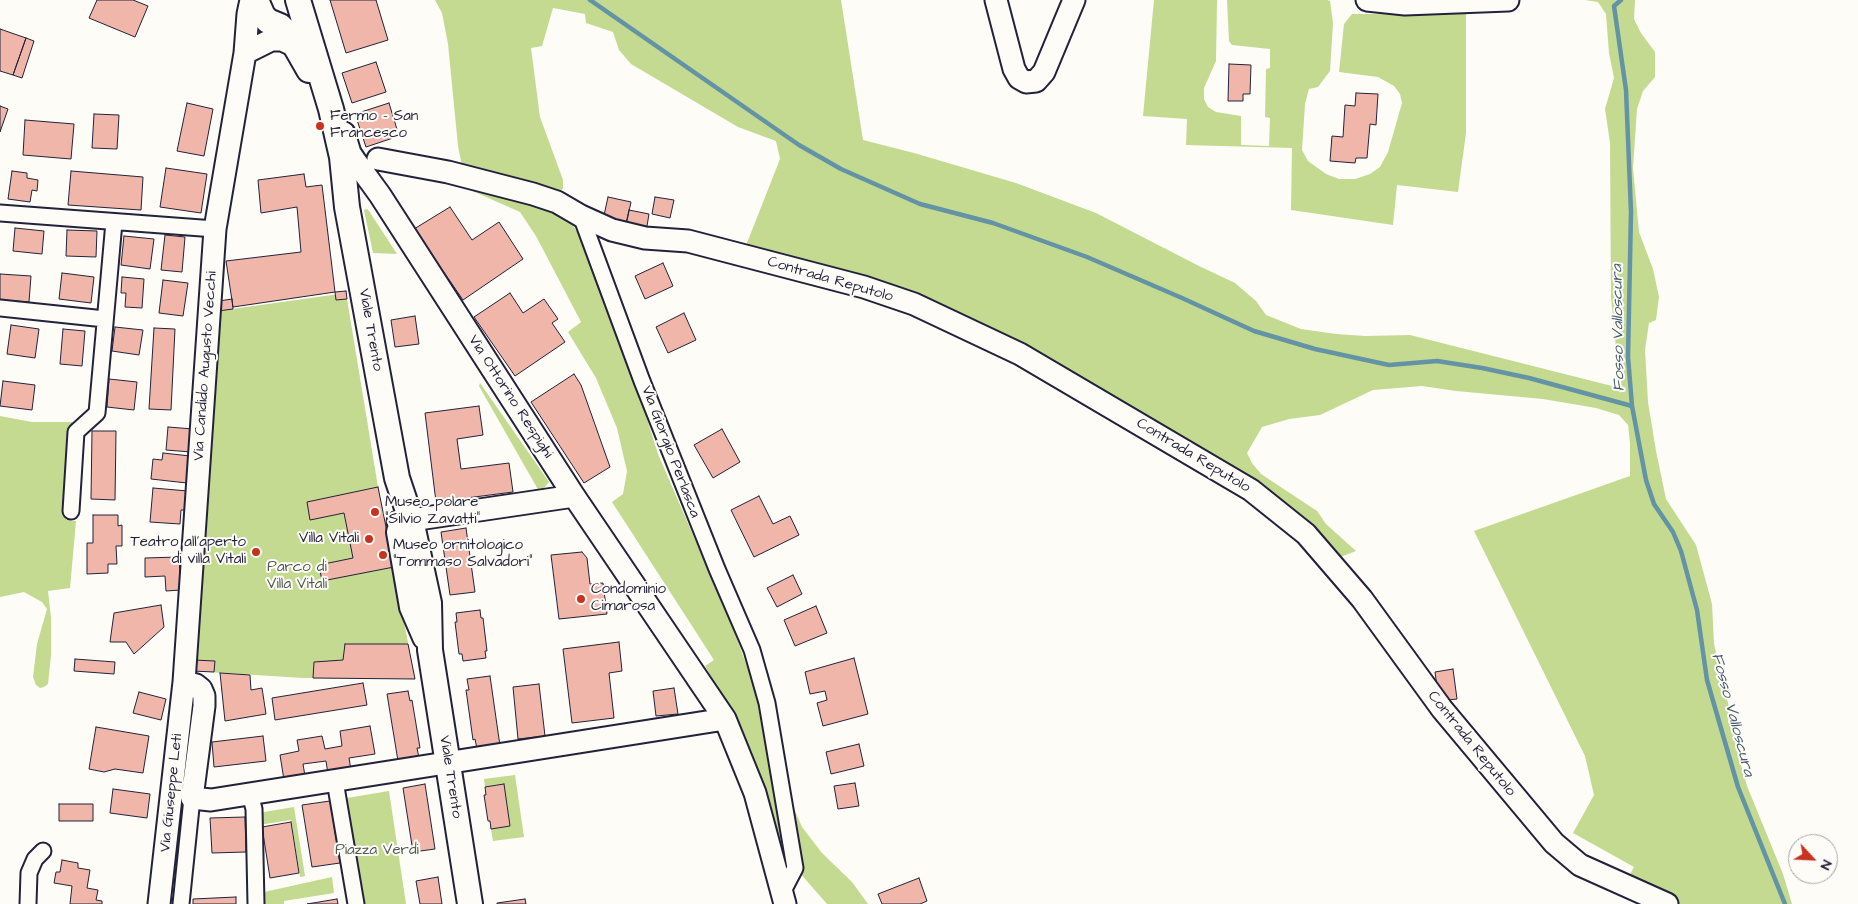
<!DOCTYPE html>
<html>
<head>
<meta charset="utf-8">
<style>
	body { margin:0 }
	#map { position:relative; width:1858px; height:904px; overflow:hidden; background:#fdfcf7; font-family:"Architects Daughter",sans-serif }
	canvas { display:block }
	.north { position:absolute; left:1788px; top:834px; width:50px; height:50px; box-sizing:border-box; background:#fdfcf7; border:1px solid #a5a5ac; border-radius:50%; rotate:115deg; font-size:14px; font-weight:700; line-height:20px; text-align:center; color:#22223b }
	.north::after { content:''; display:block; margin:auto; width:18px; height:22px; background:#c8321e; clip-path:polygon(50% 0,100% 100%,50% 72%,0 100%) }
</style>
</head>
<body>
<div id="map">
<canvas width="1858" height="904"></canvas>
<div class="north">N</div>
</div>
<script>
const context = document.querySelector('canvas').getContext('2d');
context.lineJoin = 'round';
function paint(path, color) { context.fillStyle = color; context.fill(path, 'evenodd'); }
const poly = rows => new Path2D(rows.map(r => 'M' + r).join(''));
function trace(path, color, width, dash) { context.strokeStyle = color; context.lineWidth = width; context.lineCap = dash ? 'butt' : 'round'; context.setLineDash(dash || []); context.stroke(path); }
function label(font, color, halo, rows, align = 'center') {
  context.font = font + ' "Architects Daughter",sans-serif'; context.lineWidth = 4; context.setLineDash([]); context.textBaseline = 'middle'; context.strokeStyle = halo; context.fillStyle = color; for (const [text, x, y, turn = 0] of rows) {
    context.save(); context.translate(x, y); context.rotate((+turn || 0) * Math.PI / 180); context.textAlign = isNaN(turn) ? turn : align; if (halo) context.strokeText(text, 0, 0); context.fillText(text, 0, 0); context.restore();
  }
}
const green = poly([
	[435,0,841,0,863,140,914,153,1016,183,1096,213,1199,266,1235,283,1256,301,1266,315,1301,329,1336,334,1365,336,1410,335,1620,388,1611,297,1610,143,1605,109,1614,78,1609,53,1606,14,1598,2,1585,0,1635,0,1634,19,1641,33,1655,52,1655,77,1643,91,1637,109,1633,168,1639,232,1653,269,1659,297,1656,320,1649,323,1645,350,1648,402,1656,451,1666,499,1696,545,1712,604,1714,644,1733,724,1736,747,1747,786,1783,874,1792,904,1679,904,1627,880,1634,867,1573,833,1594,795,1585,756,1474,531,1630,476,1630,443,1628,425,1619,415,1596,408,1543,399,1456,391,1422,386,1373,390,1320,415,1289,419,1262,427,1247,453,1252,463,1261,474,1317,511,1326,524,1356,551,1338,558,1050,364,745,248,780,159,776,141,738,127,631,64,619,50,613,32,586,23,585,14,553,8,542,46,531,48,540,117,563,180,563,188,559,195,462,166,458,146,448,44,442,13],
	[1154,0,1217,0,1216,61,1204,88,1204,99,1208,107,1216,112,1241,116,1241,145,1269,146,1270,118,1265,117,1266,69,1270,68,1270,49,1232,45,1229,41,1227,0,1327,0,1330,1,1333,23,1330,71,1318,87,1309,89,1305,104,1302,150,1308,161,1326,174,1339,179,1355,179,1370,174,1380,167,1388,152,1402,103,1400,94,1394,86,1378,77,1339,72,1344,24,1352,14,1466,14,1466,133,1458,192,1397,185,1393,225,1291,210,1292,148,1186,145,1187,119,1143,116],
	[450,181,539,203,569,220,580,236,638,390,658,454,731,623,749,672,758,704,783,838,786,855,784,859,782,859,727,705,705,666,714,660,612,502,623,494,627,471,617,428,596,378,568,332,581,322,536,236,520,212],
	[367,209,369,211,397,254,373,253,364,210],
	[346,293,378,487,415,679,303,678,192,671,218,311],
	[480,383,549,482,540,493,479,386],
	[0,416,32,422,72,422,72,427,66,438,67,450,63,493,67,495,66,520,76,521,70,588,48,591,51,618,51,655,48,684,44,687,40,688,36,685,33,677,37,644,47,609,42,602,24,592,0,597],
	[515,775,524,837,493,841,491,829,510,826,504,784,485,787,484,779],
	[785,788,802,827,822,853,852,882,868,904,827,904,799,872,802,855],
	[389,791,406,904,364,904,347,798],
	[294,807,305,876,300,877,291,820,259,825,260,816,264,812],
	[332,877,334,893,284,901,284,904,264,904,264,892]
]);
const stream = poly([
	[590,0,799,145,841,169,920,204,993,223,1087,257,1182,298,1254,331,1315,349,1389,365,1437,361,1482,368,1529,378,1632,406],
	[1621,0,1614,6,1626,90,1631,212,1628,357,1632,406,1646,480,1654,504,1673,532,1681,551,1697,610,1707,680,1738,787,1785,904]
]);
const building = poly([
	[97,0,133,0,148,6,135,37,89,18,97,0],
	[330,0,376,0,388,40,346,53,330,0],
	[0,29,26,38,13,75,0,71,0,29],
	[26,38,34,41,22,78,13,75,26,38],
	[376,62,386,92,352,103,342,73,376,62],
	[1229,64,1251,65,1250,94,1243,94,1243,101,1228,101,1229,64],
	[1356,93,1378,94,1376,125,1370,124,1367,158,1356,158,1355,163,1330,161,1332,136,1343,137,1345,105,1355,106,1356,93],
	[187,103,213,109,204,156,177,151,187,103],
	[389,103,399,136,366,147,355,114,389,103],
	[0,106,8,109,0,132,0,106],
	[94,114,119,115,117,149,92,148,94,114],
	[25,120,74,124,71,159,23,155,25,120],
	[166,168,207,174,201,213,160,207,166,168],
	[12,171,27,173,27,178,38,180,37,191,32,190,30,202,8,199,12,171],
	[71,171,143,177,141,210,68,205,71,171],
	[304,174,306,187,322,185,335,292,233,307,226,261,301,252,297,207,261,213,258,180,304,174],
	[608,197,631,202,626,225,603,220,608,197],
	[655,197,674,200,670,218,652,214,655,197],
	[450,207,472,240,499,222,523,259,463,300,414,229,450,207],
	[629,210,649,214,646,232,625,228,629,210],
	[15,228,44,231,42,254,13,251,15,228],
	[67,230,97,231,96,257,66,256,67,230],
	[165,235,185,237,182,272,161,270,165,235],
	[124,236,154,239,150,269,121,265,124,236],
	[663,263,673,286,645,299,635,276,663,263],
	[62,273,94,277,91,303,59,299,62,273],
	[0,274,31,276,29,302,0,300,0,274],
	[122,277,144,279,142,308,125,307,126,293,121,293,122,277],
	[163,280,188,283,183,316,159,313,163,280],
	[346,291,347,299,336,300,335,292,346,291],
	[510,293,523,313,544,299,558,319,552,323,565,342,515,376,474,317,510,293],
	[232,299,233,309,218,311,219,301,232,299],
	[684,313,696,340,668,353,656,327,684,313],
	[415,316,419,344,395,347,391,320,415,316],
	[11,325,39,329,35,358,7,354,11,325],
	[115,327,143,330,139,355,112,351,115,327],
	[154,328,175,329,171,410,149,409,154,328],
	[63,329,85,331,82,366,60,364,63,329],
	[574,374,581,385,610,467,584,483,531,402,574,374],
	[109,379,137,382,134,410,107,407,109,379],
	[3,381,35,385,32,410,0,406,3,381],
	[479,406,483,435,457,439,461,469,509,463,513,492,436,502,425,413,479,406],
	[168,427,193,429,191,452,166,450,168,427],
	[722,429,740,462,713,478,694,445,722,429],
	[92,431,116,431,115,500,91,499,92,431],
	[163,453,190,456,187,483,151,479,153,459,162,460,163,453],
	[378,487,394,567,322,581,319,565,353,558,344,513,310,520,307,502,378,487],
	[153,488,188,491,186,510,181,510,180,524,150,522,153,488],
	[759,496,773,524,790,516,799,535,754,557,731,510,759,496],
	[93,515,118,515,118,526,122,525,122,546,116,546,117,564,108,564,108,573,87,574,87,543,93,543,93,515],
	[466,528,475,592,450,595,441,532,466,528],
	[582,552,587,558,590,584,603,583,607,614,559,619,551,555,582,552],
	[179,557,181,590,166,591,165,576,145,577,145,558,179,557],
	[793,575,802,594,777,607,767,588,793,575],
	[161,605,164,627,134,654,126,642,110,642,114,613,161,605],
	[816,606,827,633,795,646,784,620,816,606],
	[480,610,481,618,483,618,487,651,485,651,486,658,463,661,462,654,459,654,455,622,457,622,456,613,480,610],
	[619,642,622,671,609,673,614,718,572,723,563,649,619,642],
	[345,644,408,644,415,679,313,678,314,662,343,660,345,644],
	[854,658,868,714,823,726,817,703,827,700,825,691,810,694,805,672,854,658],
	[75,659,115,662,114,674,74,671,75,659],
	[193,660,215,661,214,672,192,671,193,660],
	[1453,669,1457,699,1439,701,1435,672,1453,669],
	[220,673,250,675,251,690,262,688,266,714,225,721,220,673],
	[490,676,500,746,477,749,475,739,473,740,466,690,469,690,467,679,490,676],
	[363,683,367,705,275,720,272,698,363,683],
	[539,684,545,736,518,739,513,687,539,684],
	[674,688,678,714,656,716,653,691,674,688],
	[408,691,410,701,412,700,420,748,417,748,419,758,398,761,387,694,408,691],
	[139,692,166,699,161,720,133,713,139,692],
	[370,726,375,754,349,758,351,770,328,774,326,761,303,764,305,776,284,780,280,755,299,751,297,740,322,736,325,749,342,746,340,731,370,726],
	[96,727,149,736,143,773,115,769,104,772,89,769,96,727],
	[263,736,266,761,214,767,212,742,263,736],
	[859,744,864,766,831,774,826,752,859,744],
	[855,783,859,806,838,809,834,786,855,783],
	[425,784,435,849,413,852,403,788,425,784],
	[504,784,510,826,491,829,490,821,488,821,484,795,486,795,485,787,504,784],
	[113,789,150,794,147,818,110,813,113,789],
	[330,801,340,863,312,867,302,805,330,801],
	[59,804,93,804,93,821,59,821,59,804],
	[245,817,246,852,212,853,210,818,245,817],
	[291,822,299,873,270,878,262,827,291,822],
	[62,860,78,863,78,868,90,870,87,888,98,890,96,900,102,901,102,904,70,904,72,886,54,883,56,872,60,872,62,860],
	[438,877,442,904,420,904,416,881,438,877],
	[919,878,927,901,920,904,882,904,878,894,919,878],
	[236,897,236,904,193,904,193,899,236,897],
	[337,899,338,904,307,904,337,899],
	[525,899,526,904,497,904,497,903,525,899]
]);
const street = poly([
	[0,213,215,229],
	[581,216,642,381,717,569,752,650,767,703,795,868,782,893],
	[0,308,105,319],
	[71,511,76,432,97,413,114,222],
	[335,781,356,904],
	[250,794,254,809,256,904],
	[28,904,29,873,35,859,43,851],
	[181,904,192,798]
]);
const secondary = poly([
	[996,0,1014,69,1019,78,1026,82,1036,81,1044,72,1074,0],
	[1367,0,1405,4,1508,0],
	[245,53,271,40,282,40,297,47],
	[344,133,350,153,356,162,380,195,574,496,725,719,755,793,785,904],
	[378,159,448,172,533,194,557,202,581,216,612,230,645,238,688,241,864,287,914,304,1020,354,1251,490,1306,534,1362,599,1442,709,1554,843,1580,865,1667,904],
	[398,522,574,496],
	[184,682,196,685,201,689,204,696,204,706,192,798,211,800,725,719],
	[159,904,184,682,215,229,245,53,248,14,251,0]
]);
const primary = poly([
	[256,0,263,16,268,21,280,26,289,35,309,70],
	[298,0,331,109,342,157,347,207,397,478,411,520,429,603,430,650,470,904],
	[399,532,412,607,425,637]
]);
const markers = [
	[320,126,5,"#c8321e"],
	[375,512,5,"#c8321e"],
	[369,539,5,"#c8321e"],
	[256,552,5,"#c8321e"],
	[383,555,5,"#c8321e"],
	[581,599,5,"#c8321e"]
];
const poiNames = [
	["Fermo - San",330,117],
	["Francesco",330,134],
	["Museo polare",385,503],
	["\"Silvio Zavatti\"",385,520],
	["Villa Vitali",359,539,"right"],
	["Teatro all'aperto",246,543,"right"],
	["di villa Vitali",246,560,"right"],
	["Museo ornitologico",393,546],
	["\"Tommaso Salvadori\"",393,563],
	["Condominio",591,590],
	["Cimarosa",591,607]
];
const streetNames = [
	["Contrada Reputolo",830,280,16],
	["Viale Trento",370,330,80],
	["Via Candido Augusto Vecchi",206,366,-86],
	["Via Ottorino Respighi",510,397,57],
	["Via Giorgio Perlasca",670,452,69],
	["Contrada Reputolo",1193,456,31],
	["Contrada Reputolo",1471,744,51],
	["Viale Trento",450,777,81],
	["Via Giuseppe Leti",172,793,-84]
];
const parkNames = [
	["Parco di",297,568],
	["Villa Vitali",297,585],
	["Piazza Verdi",377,851]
];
const waterNames = [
	["Fosso Valloscura",1619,328,-91],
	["Fosso Valloscura",1732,715,75]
];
paint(green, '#c3da90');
trace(stream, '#6393a5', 4.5);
paint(building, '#f0b6a9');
trace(building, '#22223b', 1);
trace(street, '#22223b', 19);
trace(secondary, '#22223b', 25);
trace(primary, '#22223b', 28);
trace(street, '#fdfcf7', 15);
trace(secondary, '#fdfcf7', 21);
trace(primary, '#fdfcf7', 24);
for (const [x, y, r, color] of markers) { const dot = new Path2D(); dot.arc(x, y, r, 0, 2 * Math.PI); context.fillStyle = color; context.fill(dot); trace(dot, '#fdfcf7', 2); }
label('15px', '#22223b', '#fdfcf7', poiNames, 'left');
label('15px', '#22223b', '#fdfcf7', streetNames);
label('15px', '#525954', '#fdfcf7', parkNames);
label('italic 16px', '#435a70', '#fdfcf7', waterNames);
</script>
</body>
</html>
